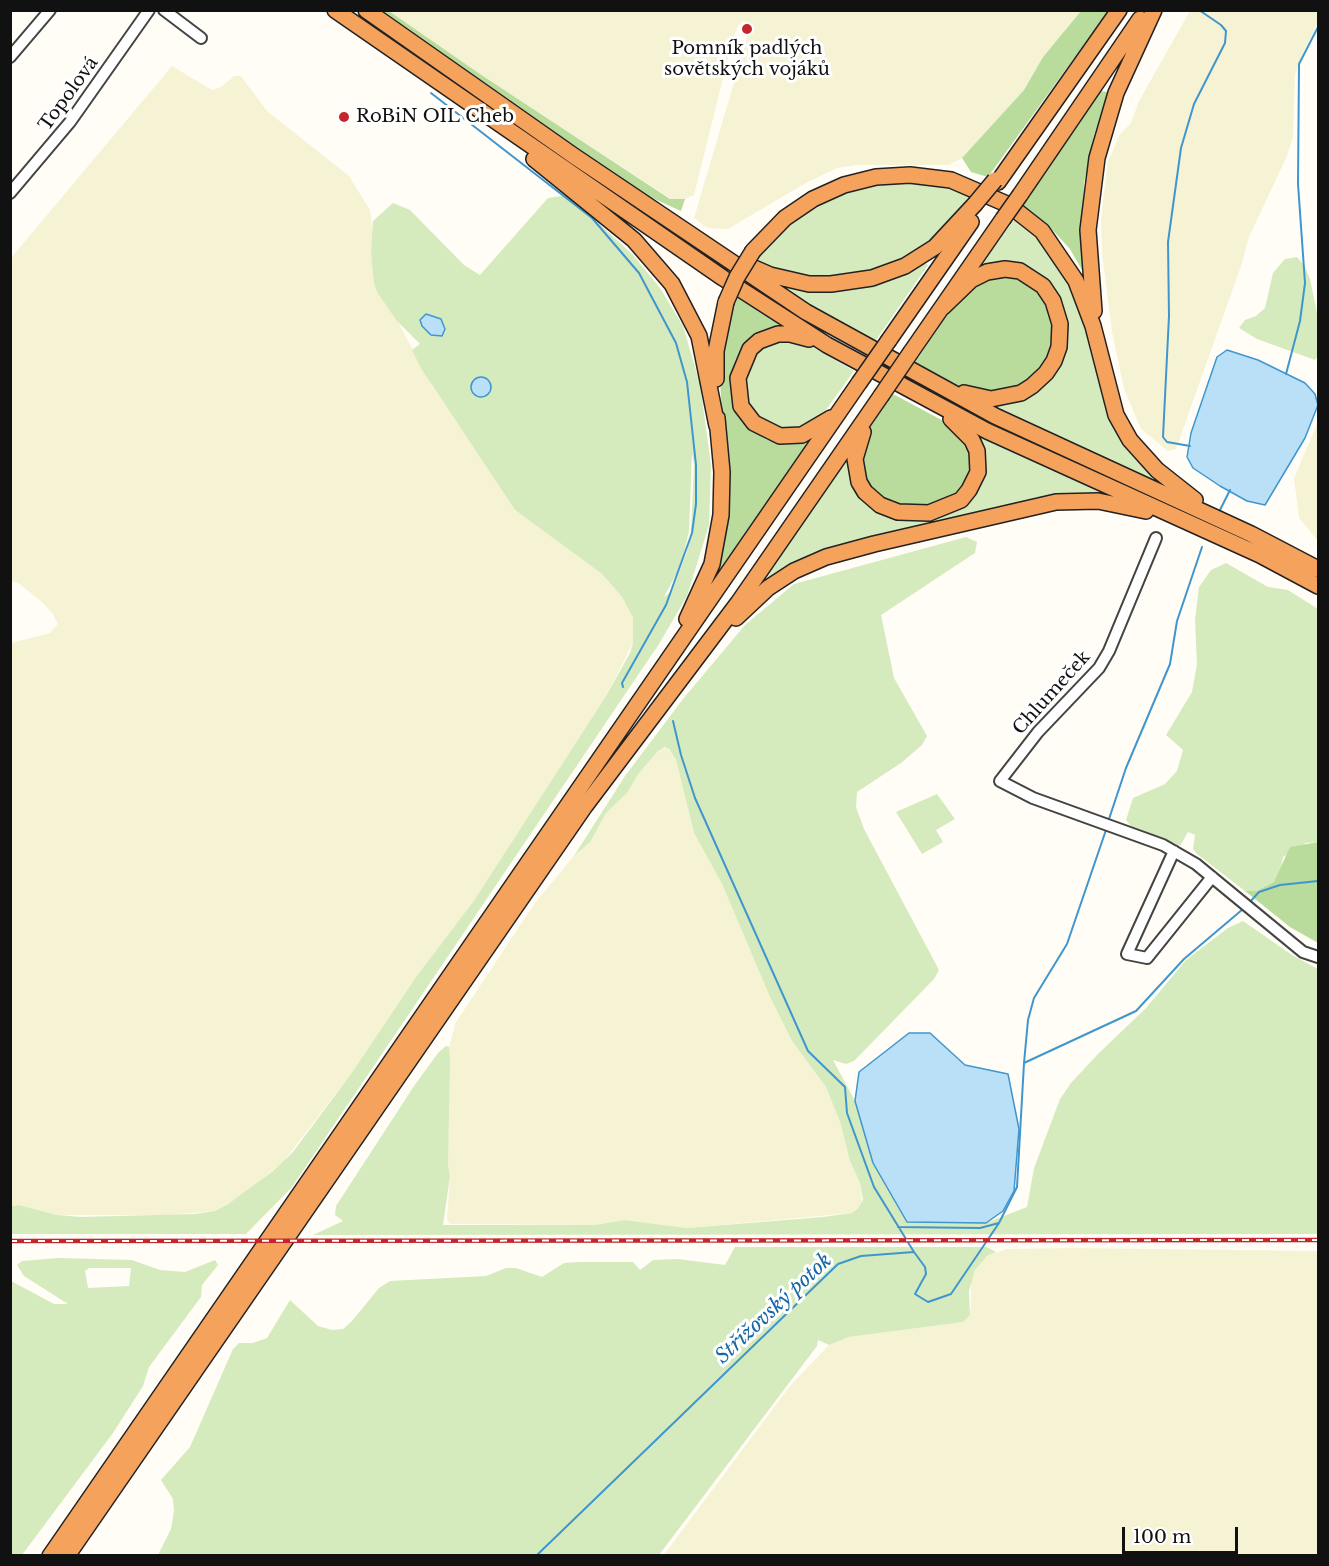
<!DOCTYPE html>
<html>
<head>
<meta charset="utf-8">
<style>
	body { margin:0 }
	#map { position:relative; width:1329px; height:1566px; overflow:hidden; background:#fffdf5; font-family:"Libre Baskerville",serif }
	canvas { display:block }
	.frame { position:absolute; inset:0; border:12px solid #111; pointer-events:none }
	.scale { position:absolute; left:1122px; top:1527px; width:116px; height:27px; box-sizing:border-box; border:3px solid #111; border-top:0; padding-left:8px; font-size:18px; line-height:21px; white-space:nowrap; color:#111; -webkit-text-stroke:4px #fff; paint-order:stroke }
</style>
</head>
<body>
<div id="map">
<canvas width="1329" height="1566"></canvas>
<div class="frame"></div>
<div class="scale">100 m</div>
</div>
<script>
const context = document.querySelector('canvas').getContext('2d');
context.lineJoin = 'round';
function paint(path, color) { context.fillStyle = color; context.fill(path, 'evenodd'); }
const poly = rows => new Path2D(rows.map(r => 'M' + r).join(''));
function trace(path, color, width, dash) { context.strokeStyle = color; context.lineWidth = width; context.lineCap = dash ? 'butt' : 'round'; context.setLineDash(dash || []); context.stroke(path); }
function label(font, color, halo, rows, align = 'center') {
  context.font = font + ' "Libre Baskerville",serif'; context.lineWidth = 6; context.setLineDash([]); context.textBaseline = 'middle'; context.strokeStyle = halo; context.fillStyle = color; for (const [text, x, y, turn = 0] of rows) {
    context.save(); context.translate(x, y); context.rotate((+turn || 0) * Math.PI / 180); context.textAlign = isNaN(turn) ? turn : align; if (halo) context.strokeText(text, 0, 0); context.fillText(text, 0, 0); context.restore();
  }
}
const farmland = poly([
	[389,11,1081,11,1043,57,1024,90,962,158,949,165,856,165,837,168,804,184,728,229,707,228,694,218,751,25,744,21,738,26,733,38,694,195,685,199,671,199,480,74],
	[1190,11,1318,11,1318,23,1302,54,1295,75,1293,137,1287,156,1249,237,1241,266,1176,449,1168,451,1141,429,1124,389,1112,332,1102,253,1101,218,1108,161,1120,134,1131,123,1139,101],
	[172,66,212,90,221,87,234,76,241,76,267,111,349,176,370,210,373,231,371,255,376,289,396,318,431,384,515,510,602,574,622,597,633,618,633,643,606,696,473,902,416,977,351,1074,283,1162,242,1195,215,1211,168,1215,57,1215,19,1205,11,1206,11,643,50,633,58,624,53,614,42,602,18,583,11,581,11,258],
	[1318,422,1318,541,1299,518,1294,478],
	[667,747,676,760,694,833,722,884,770,997,792,1041,826,1087,840,1122,850,1161,860,1183,862,1203,852,1213,687,1228,624,1220,595,1225,450,1224,447,1220,450,1176,448,1166,449,1047,456,1022,535,903,574,856,583,848,606,813,627,793,639,773,658,751],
	[1072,1248,1318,1251,1318,1555,663,1556,790,1386,829,1345,849,1337,963,1322,971,1309,971,1279,975,1270,987,1256,1006,1249]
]);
const green = poly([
	[894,181,935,183,975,194,940,237,885,269,818,281,751,265,778,232,813,206,852,189],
	[568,195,633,255,660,288,683,326,700,384,711,465,709,525,687,596,659,644,292,1187,246,1234,11,1234,11,1206,19,1205,57,1215,81,1217,195,1214,215,1211,228,1204,273,1171,293,1152,351,1074,416,977,473,902,606,696,630,653,633,643,633,618,622,597,602,574,515,510,422,370,412,350,420,344,397,321,377,292,374,283,371,254,373,221,393,203,410,210,464,265,480,275,548,198],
	[692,454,694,464,691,532,687,552,672,591,664,597,681,565,689,531],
	[1016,217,1046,247,1075,293,1129,449,1157,481,1156,483,991,405,1023,399,1047,281,1022,264,980,267],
	[1297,257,1304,265,1310,279,1318,318,1318,356,1315,360,1257,339,1239,328,1245,320,1256,316,1265,308,1273,273,1285,259],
	[925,263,928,265,874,343,778,285,847,289,893,277],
	[799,339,854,371,820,418,802,429,771,430,744,405,745,363,769,340],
	[979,434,1109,496,850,545,762,583,849,457,853,484,896,518,930,520,954,512,965,505,980,485,984,474,977,436],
	[966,537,977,542,975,553,881,615,894,678,927,736,922,745,901,763,857,792,856,807,864,829,939,970,934,979,854,1061,846,1064,833,1060,855,1101,873,1163,986,1223,1027,1207,1034,1168,1060,1099,1071,1083,1098,1054,1146,1008,1186,960,1228,928,1243,921,1292,955,1318,969,1318,1234,313,1235,343,1221,335,1215,336,1206,414,1086,438,1053,446,1046,449,1047,450,1061,448,1165,450,1176,443,1225,595,1225,624,1220,687,1228,823,1217,852,1213,858,1208,863,1200,860,1183,850,1161,840,1122,826,1087,792,1041,770,997,722,884,694,833,676,760,669,749,665,747,658,751,639,773,627,793,606,813,590,842,574,856,625,776,683,699,745,625,794,584],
	[1226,563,1268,587,1288,590,1318,609,1318,842,1306,843,1283,857,1280,872,1274,882,1256,891,1245,891,1197,854,1193,849,1195,835,1188,832,1180,846,1131,826,1126,820,1133,798,1165,784,1177,771,1183,750,1166,735,1192,692,1197,664,1195,620,1199,587,1211,570],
	[937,794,955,819,936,830,943,842,922,854,896,812],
	[735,1247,987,1247,996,1252,987,1256,975,1270,969,1291,970,1315,963,1322,849,1337,829,1345,818,1340,817,1346,659,1555,158,1555,171,1529,174,1511,173,1499,161,1480,190,1447,233,1349,239,1343,253,1343,267,1338,290,1300,318,1326,332,1330,343,1329,352,1321,379,1288,390,1281,486,1276,506,1268,516,1268,542,1277,564,1263,579,1262,633,1262,640,1270,653,1260,678,1259,725,1265],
	[59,1258,132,1260,160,1270,185,1272,215,1260,218,1265,202,1285,201,1297,149,1367,143,1386,113,1433,22,1555,11,1555,11,1281,54,1304,68,1304,24,1276,17,1265,22,1261],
	[89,1268,131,1268,129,1286,88,1288,85,1271]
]);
const forest = poly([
	[380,11,389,11,480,74,670,199,685,199,681,211,650,197,475,79],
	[1081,11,1108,11,988,177,971,172,962,158,1024,90,1043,57],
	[1100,91,1108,92,1094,135,1084,183,1082,270,1070,249,1046,223,1022,206],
	[988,275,1018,275,1040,288,1056,324,1050,359,1030,383,1005,393,966,390,914,364,961,295],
	[736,295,785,327,765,330,755,336,736,359,731,377,735,409,750,429,767,440,780,443,802,440,807,445,705,595,724,444,720,381,720,347],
	[893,394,951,425,968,442,974,463,966,488,940,506,890,505,863,480,861,450,869,429],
	[1318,842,1318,943,1290,927,1245,891,1256,891,1274,882,1290,847]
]);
const water = poly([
	[426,314,441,319,445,329,442,336,431,335,422,326,420,320,426,314],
	[1227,350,1258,360,1305,383,1315,394,1318,405,1305,438,1265,505,1247,501,1220,486,1193,468,1187,457,1191,433,1217,357,1227,350],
	'471 387a10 10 0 1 1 20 0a10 10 0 1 1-20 0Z',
	[909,1033,930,1033,965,1065,1008,1074,1019,1129,1014,1191,1003,1211,986,1223,907,1222,873,1163,855,1101,859,1072,909,1033]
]);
const stream = poly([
	[431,93,592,218,639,273,676,343,687,382,696,465,696,504,692,533,666,605,622,683,623,687],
	[1286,374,1300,321,1305,283,1298,184,1299,64,1318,27],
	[1190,446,1167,442,1163,437,1169,316,1168,242,1181,148,1194,104,1225,43,1226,31,1221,25,1199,10],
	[1220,510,1230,490],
	[673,721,681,755,695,798,808,1051,845,1087,847,1113,874,1187,914,1252],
	[1108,822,1126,768,1170,664,1177,621,1202,547],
	[1249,903,1259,892,1280,885,1318,881],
	[1024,1063,1028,1020,1034,998,1067,944,1107,827],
	[898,1227,980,1228,999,1223],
	[536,1556,838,1264,861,1256,914,1252,925,1267,926,1274,915,1294,928,1302,951,1294,999,1223,1017,1187,1024,1063,1136,1011,1184,959,1243,909]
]);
const minor = poly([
	[164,10,201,38],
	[10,57,50,10],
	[10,193,70,122,149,10],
	[1156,538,1109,651,1099,668,1038,732,1000,781,1033,798,1163,845,1196,864,1303,952,1318,957],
	[1174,851,1127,954,1147,958,1212,877]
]);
const highway = poly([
	[335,10,723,278,827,345,987,431,1260,555,1318,586],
	[366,10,574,156,806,312,995,416,1251,534,1318,569],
	[534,159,634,240,672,284,699,336,717,426],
	[998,182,1119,10],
	[1020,195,1140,19],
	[753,251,785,218,813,199,844,185,876,177,910,175,951,180,1009,205,1042,231,1076,281,1093,326,1116,415,1130,440,1157,470,1195,500],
	[747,265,770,275,809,284,831,284,872,278,905,266,935,247,975,204],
	[943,307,971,280,987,272,1005,269,1020,271,1043,286,1053,301,1060,324,1059,347,1054,361,1046,373,1032,386,1021,393,991,399,964,393],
	[1094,311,1088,230,1097,158,1116,93,1154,10],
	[809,339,790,334,778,334,759,341,750,349,738,378,741,406,754,423,780,436,802,435,831,418],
	[889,340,971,222],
	[911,352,1003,219],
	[716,379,716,351,726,302],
	[863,432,855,459,859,482,865,492,880,505,898,512,929,513,961,500,969,490,978,472,977,451,972,440,951,419],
	[736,618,768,588,794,571,826,557,874,544,1056,502,1098,501,1146,511],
	[687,619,712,564,721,515,722,472,717,418],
	[50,1556,859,383],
	[67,1556,585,806,738,603,881,396]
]);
const rail = poly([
	[10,1241,1318,1240]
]);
const highwayBridge = poly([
	[975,204,995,180],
	[1003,219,1020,195],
	[726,302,737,277,753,251],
	[859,383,889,340],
	[881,396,911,352]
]);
const markers = [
	[747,29,6,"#c4262e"],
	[344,117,6,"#c4262e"]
];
const poiNames = [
	["Pomník padlých",747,49],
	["sovětských vojáků",747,70],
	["RoBiN OIL Cheb",356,117,"left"]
];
const streetNames = [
	["Topolová",69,94,-54],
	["Chlumeček",1052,693,-48]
];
const waterNames = [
	["Střížovský potok",774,1309,-43]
];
paint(farmland, '#f6f3d4');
paint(green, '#d5ebbd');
paint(forest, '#b9dc9c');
paint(water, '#b9e0f7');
trace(water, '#3f96cf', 1.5);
trace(stream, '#3f96cf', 2);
trace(minor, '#444', 14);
trace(highway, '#222', 18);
trace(minor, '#fff', 10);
trace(highway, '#f5a25d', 15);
trace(rail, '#c4262e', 4.5);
trace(rail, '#fff', 2, [7]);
trace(highwayBridge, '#222', 18, []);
trace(highwayBridge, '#f5a25d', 15);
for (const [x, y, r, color] of markers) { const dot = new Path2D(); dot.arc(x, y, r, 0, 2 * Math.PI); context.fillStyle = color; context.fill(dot); trace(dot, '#fff', 2); }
label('18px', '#111', '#fff', poiNames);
label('18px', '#111', '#fff', streetNames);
label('italic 20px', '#1768a6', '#fff', waterNames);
</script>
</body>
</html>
